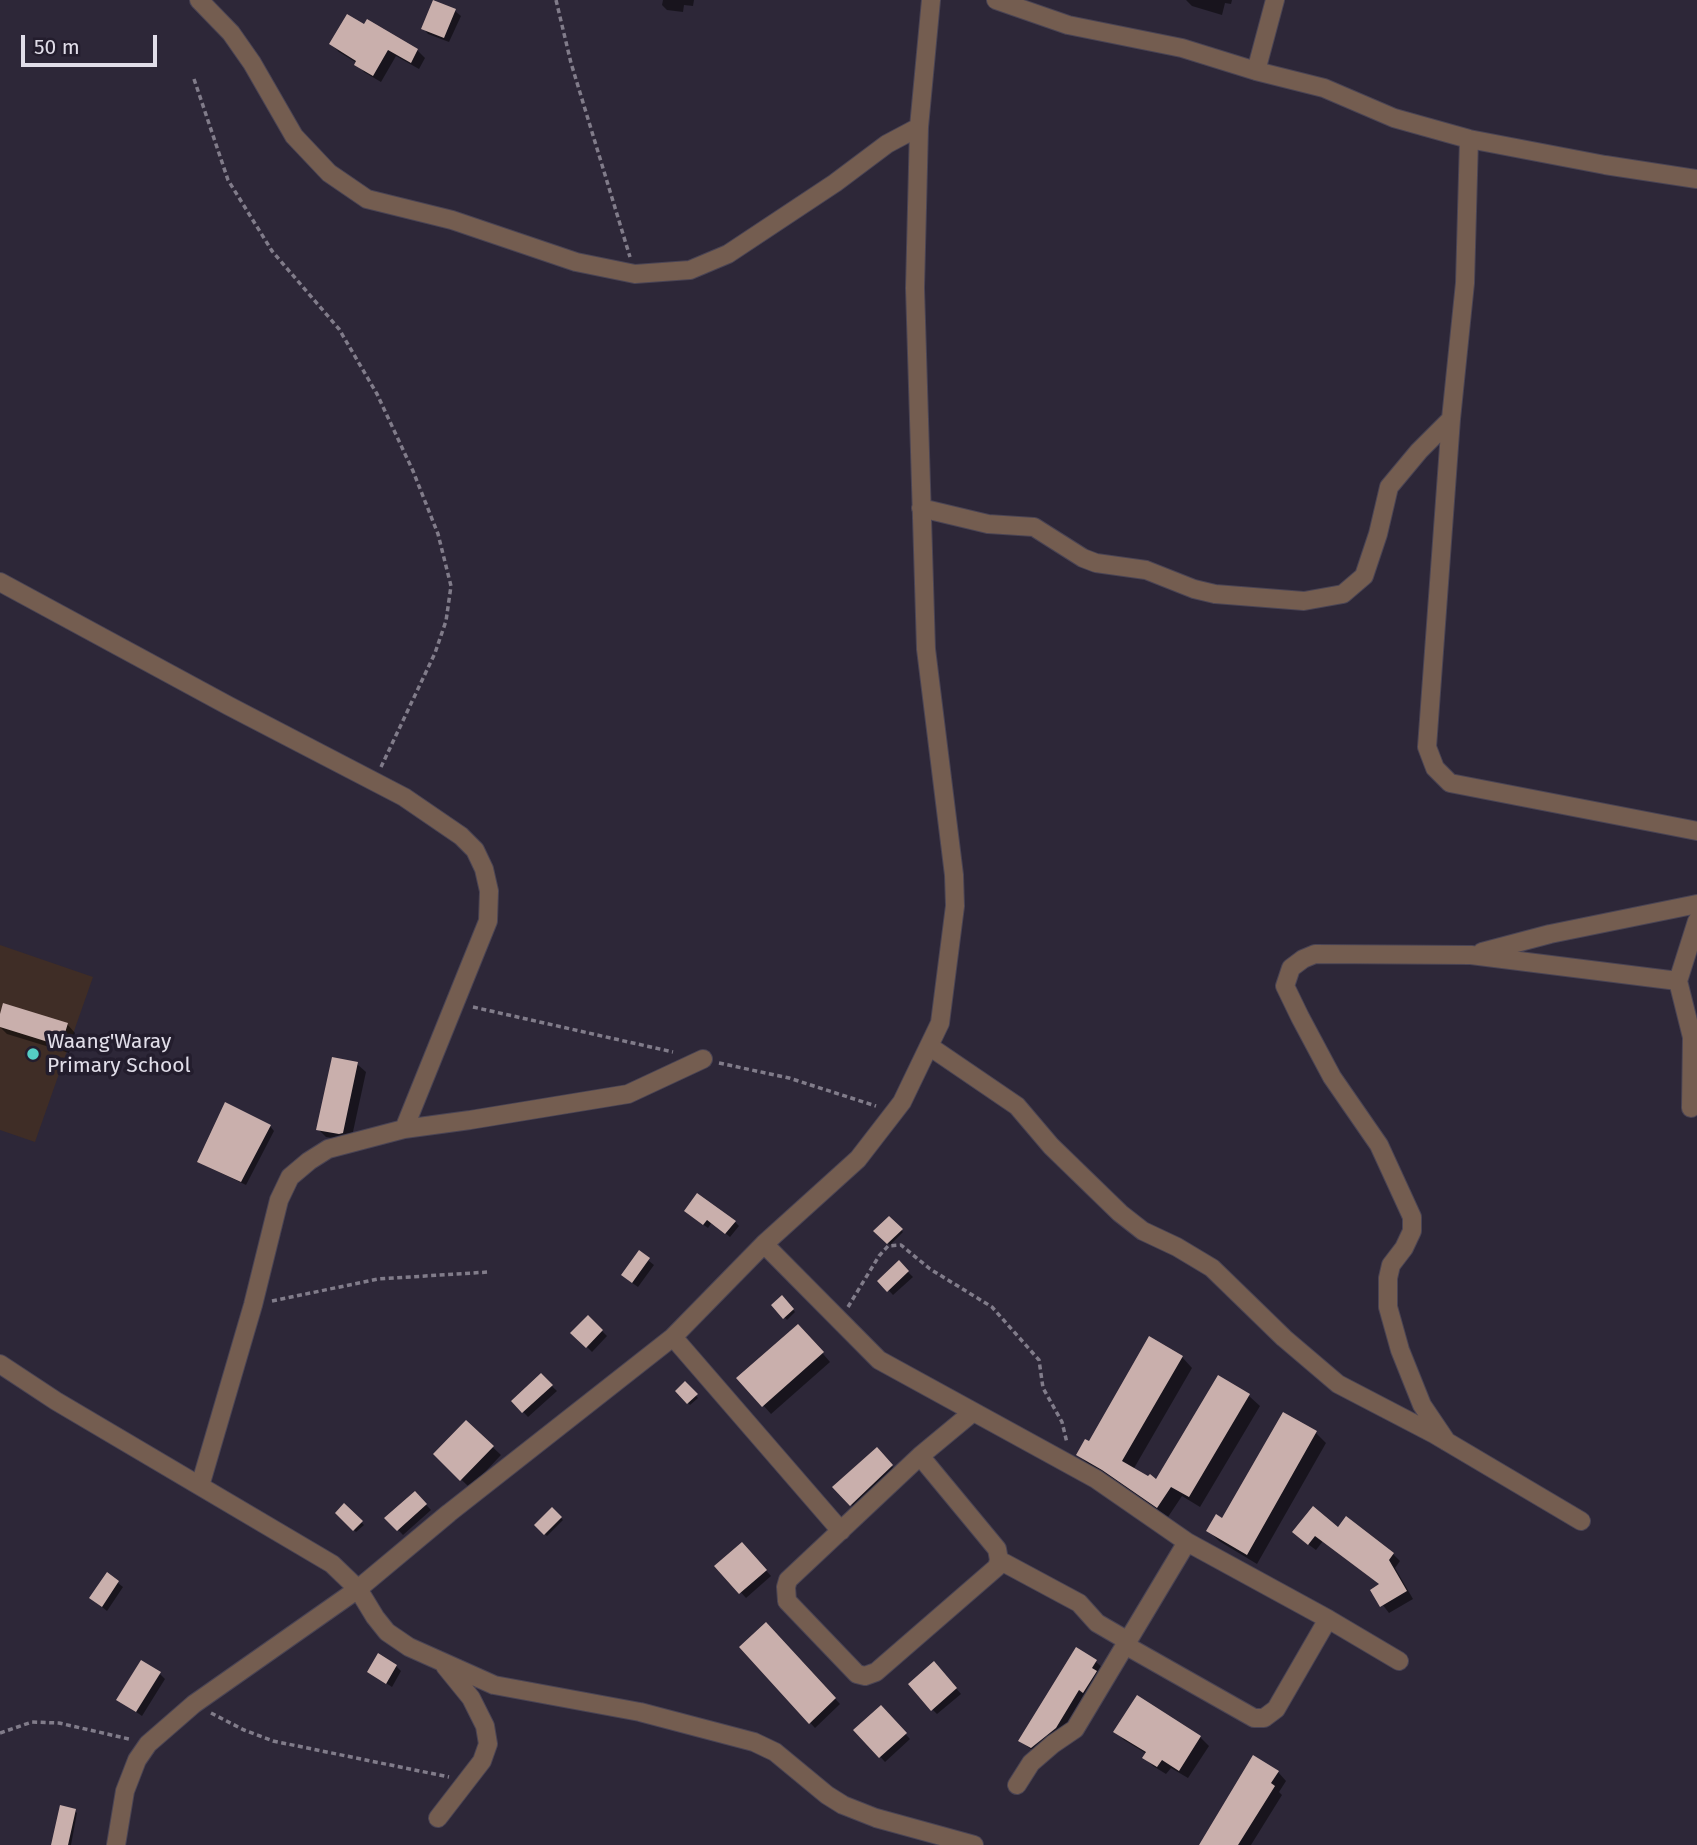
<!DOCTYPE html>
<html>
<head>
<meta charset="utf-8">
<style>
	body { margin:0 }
	#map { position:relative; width:1697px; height:1845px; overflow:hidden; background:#2d2738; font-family:"Fira Sans",sans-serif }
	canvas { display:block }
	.scale { position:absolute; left:21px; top:35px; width:136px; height:32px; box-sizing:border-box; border:4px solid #e1dee9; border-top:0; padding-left:9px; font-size:21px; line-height:24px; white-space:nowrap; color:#e1dee9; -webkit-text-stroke:5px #231d2d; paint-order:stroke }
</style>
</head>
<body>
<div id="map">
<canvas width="1697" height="1845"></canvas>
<div class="scale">50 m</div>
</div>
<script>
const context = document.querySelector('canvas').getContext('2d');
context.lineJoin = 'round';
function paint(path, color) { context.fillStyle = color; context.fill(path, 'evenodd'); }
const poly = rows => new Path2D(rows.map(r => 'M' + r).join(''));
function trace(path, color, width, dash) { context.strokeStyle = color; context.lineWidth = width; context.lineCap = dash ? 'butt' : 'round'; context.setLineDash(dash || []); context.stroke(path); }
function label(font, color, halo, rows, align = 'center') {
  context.font = font + ' "Fira Sans",sans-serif'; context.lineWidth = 7; context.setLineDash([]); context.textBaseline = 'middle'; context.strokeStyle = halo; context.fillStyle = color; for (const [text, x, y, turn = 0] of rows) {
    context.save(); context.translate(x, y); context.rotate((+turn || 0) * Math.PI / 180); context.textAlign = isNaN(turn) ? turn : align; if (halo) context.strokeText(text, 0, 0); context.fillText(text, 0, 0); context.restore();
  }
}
const education = poly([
	[0,945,93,977,35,1142,0,1130]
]);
const shadow = poly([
	[663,0,694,0,693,6,684,5,683,12,667,10,662,5],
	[1186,0,1232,0,1231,4,1225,3,1222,15,1192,6],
	[434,2,455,11,461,16,449,42,428,34,423,28],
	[367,21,417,50,425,58,419,69,396,56,381,82,364,72,357,63,339,52,331,44,365,26],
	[0,1020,67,1024,75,1033,69,1053,7,1034,0,1027],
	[357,1064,366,1072,351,1141,326,1137,318,1129],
	[270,1126,274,1131,246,1185,204,1165,199,1161],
	[690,1215,735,1222,739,1226,730,1237,712,1222,708,1228],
	[889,1218,903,1232,890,1245,876,1231],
	[639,1253,654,1265,638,1287,628,1280],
	[899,1263,913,1277,893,1295,880,1281],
	[782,1297,795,1312,787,1320,773,1305],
	[588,1317,607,1336,592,1352,573,1333],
	[806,1334,830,1362,771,1414,763,1405],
	[1182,1357,1192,1368,1133,1470,1157,1481,1218,1377,1249,1396,1260,1406,1200,1507,1182,1496,1168,1517,1115,1480,1089,1465,1079,1455],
	[541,1376,557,1391,528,1417,513,1401],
	[685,1384,698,1398,690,1405,677,1391],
	[466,1422,501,1455,470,1488,435,1454],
	[1316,1433,1326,1443,1257,1564,1219,1541,1208,1530,1223,1520],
	[877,1450,900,1475,859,1513,835,1487],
	[415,1493,431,1510,403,1535,387,1518],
	[344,1506,364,1525,356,1532,337,1513],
	[552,1509,563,1520,547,1536,536,1525],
	[1339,1529,1393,1554,1400,1561,1395,1568,1413,1599,1389,1613,1372,1591,1381,1585,1323,1541,1316,1550,1301,1539],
	[742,1544,771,1576,746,1598,717,1566],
	[108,1575,123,1587,107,1611,97,1603],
	[766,1625,840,1704,815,1728,741,1647],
	[1076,1649,1096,1662,1105,1670,1064,1737,1040,1756,1020,1741],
	[396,1666,401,1671,392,1687,369,1672],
	[939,1669,961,1694,937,1714,932,1709],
	[160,1674,165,1679,142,1716,119,1700],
	[1138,1698,1200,1737,1209,1746,1188,1778,1171,1768,1166,1774,1153,1766,1145,1758,1147,1754,1124,1740,1116,1732],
	[881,1707,910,1739,885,1762,856,1730],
	[1278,1772,1286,1781,1279,1792,1282,1795,1251,1845,1201,1845],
	[75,1811,77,1813,71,1845,52,1845,53,1837]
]);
const building = poly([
	[433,0,456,9,444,38,421,29],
	[347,14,364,24,367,19,418,49,411,63,388,50,373,76,354,65,356,61,329,44],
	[3,1003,68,1023,61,1046,0,1027,0,1014],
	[332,1057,358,1062,343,1133,339,1134,316,1130],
	[225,1102,271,1125,241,1182,197,1162],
	[697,1193,736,1221,725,1234,707,1220,703,1225,684,1211],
	[889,1216,903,1229,887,1244,873,1231],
	[639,1250,650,1258,632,1283,621,1275],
	[899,1260,909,1271,887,1292,877,1281],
	[782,1295,794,1309,783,1319,771,1305],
	[588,1315,603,1330,586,1348,570,1333],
	[798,1324,824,1352,762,1407,736,1378],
	[1149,1336,1183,1356,1122,1461,1148,1476,1150,1474,1156,1479,1218,1375,1250,1394,1189,1497,1171,1487,1157,1508,1102,1470,1076,1455,1085,1439,1089,1441],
	[541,1373,553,1385,522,1413,511,1401],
	[685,1381,698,1394,687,1404,675,1391],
	[1283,1412,1317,1431,1247,1555,1206,1531,1216,1514,1222,1518],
	[466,1420,494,1446,460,1481,433,1454],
	[877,1447,893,1465,850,1506,832,1487],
	[415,1491,427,1504,397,1531,384,1518],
	[344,1503,363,1521,353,1531,335,1513],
	[1313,1506,1338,1527,1346,1516,1394,1553,1389,1560,1407,1591,1380,1607,1370,1590,1379,1584,1315,1536,1308,1545,1292,1532],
	[552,1507,562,1517,544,1535,534,1525],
	[742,1542,767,1570,739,1594,714,1566],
	[107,1572,119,1581,102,1607,89,1598],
	[766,1622,836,1698,809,1724,739,1647],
	[1076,1647,1097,1660,1092,1668,1097,1671,1083,1693,1079,1690,1056,1728,1031,1748,1018,1741],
	[378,1653,397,1665,386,1684,367,1672],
	[141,1660,161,1672,136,1712,116,1700],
	[934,1661,957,1688,931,1711,908,1684],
	[1137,1695,1201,1736,1179,1771,1162,1760,1157,1767,1142,1758,1146,1752,1113,1732],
	[881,1705,907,1733,879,1758,853,1730],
	[1253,1755,1279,1771,1271,1783,1275,1786,1238,1845,1199,1845],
	[60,1805,76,1809,68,1845,51,1845]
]);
const path = poly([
	[556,0,571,63,630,257],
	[194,79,228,180,272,251,339,329,377,394,413,471,438,534,451,586,446,621,435,653,381,767],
	[473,1007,673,1052],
	[719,1063,789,1078,876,1106],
	[272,1301,378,1279,488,1272],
	[848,1307,879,1256,888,1246,901,1245,930,1269,992,1307,1039,1360,1043,1388,1062,1422,1067,1443],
	[211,1713,244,1730,273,1741,449,1777],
	[0,1733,32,1722,59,1723,129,1739]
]);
const minor = poly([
	[199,0,231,33,252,63,294,136,329,173,367,199,452,220,576,262,635,274,690,270,728,254,835,183,887,144,919,127],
	[996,0,1068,25,1182,48,1256,71,1324,88,1394,118,1469,139,1605,165,1697,179],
	[1256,71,1275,0],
	[1469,139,1465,283,1451,419,1427,747,1435,768,1450,783,1697,831],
	[921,508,988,524,1034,527,1083,558,1096,563,1146,570,1194,589,1215,594,1304,601,1343,594,1364,576,1378,534,1389,487,1419,451,1451,419],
	[0,582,229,706,404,797,461,836,475,850,484,869,489,891,488,921,404,1129],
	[1482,952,1550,934,1697,904],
	[929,1046,1017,1106,1051,1146,1120,1213,1143,1231,1177,1247,1212,1268,1284,1338,1338,1384,1434,1434,1581,1521],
	[1691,1108,1692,1037,1678,981,1697,921],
	[764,1244,879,1360,1096,1479,1187,1542,1328,1619,1399,1661],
	[673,1337,841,1531],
	[0,1364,56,1401,332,1564,358,1589,375,1617,387,1632,409,1647,494,1685,640,1712,754,1742,775,1752,827,1795,843,1805,876,1818,974,1845],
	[1447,1442,1422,1405,1400,1350,1388,1307,1388,1278,1391,1265,1404,1248,1412,1231,1412,1217,1379,1145,1332,1077,1300,1017,1285,986,1291,968,1303,959,1315,954,1471,955,1678,981],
	[920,1456,997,1549,999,1560,997,1567,876,1672,865,1676,857,1674,787,1601,786,1587,788,1580,920,1456,973,1412],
	[200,1486,253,1305,279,1200,290,1177,309,1161,328,1149,404,1129,470,1120,628,1094,703,1059],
	[999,1560,1079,1603,1097,1623,1128,1641],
	[1125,1645,1254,1718,1264,1718,1276,1709,1328,1619],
	[1017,1785,1031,1763,1053,1744,1075,1729,1187,1542],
	[438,1818,482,1761,488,1744,485,1726,471,1698,445,1666],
	[116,1845,125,1791,137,1760,148,1744,194,1704,358,1589,449,1513,673,1337,764,1244,858,1159,902,1102,940,1023,955,906,954,875,926,649,915,288,919,127,931,0]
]);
const markers = [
	[33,1054,7,"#55cec5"]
];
const poiNames = [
	["Waang'Waray",47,1042],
	["Primary School",47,1066]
];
paint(education, '#3f2d26');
paint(shadow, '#0007');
paint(building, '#c9afac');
trace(minor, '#4a4454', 20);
trace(path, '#817c8a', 3.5, [5, 3.5]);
trace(minor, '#745d50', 18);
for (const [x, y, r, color] of markers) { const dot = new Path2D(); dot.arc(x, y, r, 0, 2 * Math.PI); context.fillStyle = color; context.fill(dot); trace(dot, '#231d2d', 2.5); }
label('21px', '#e1dee9', '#231d2d', poiNames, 'left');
</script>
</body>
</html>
